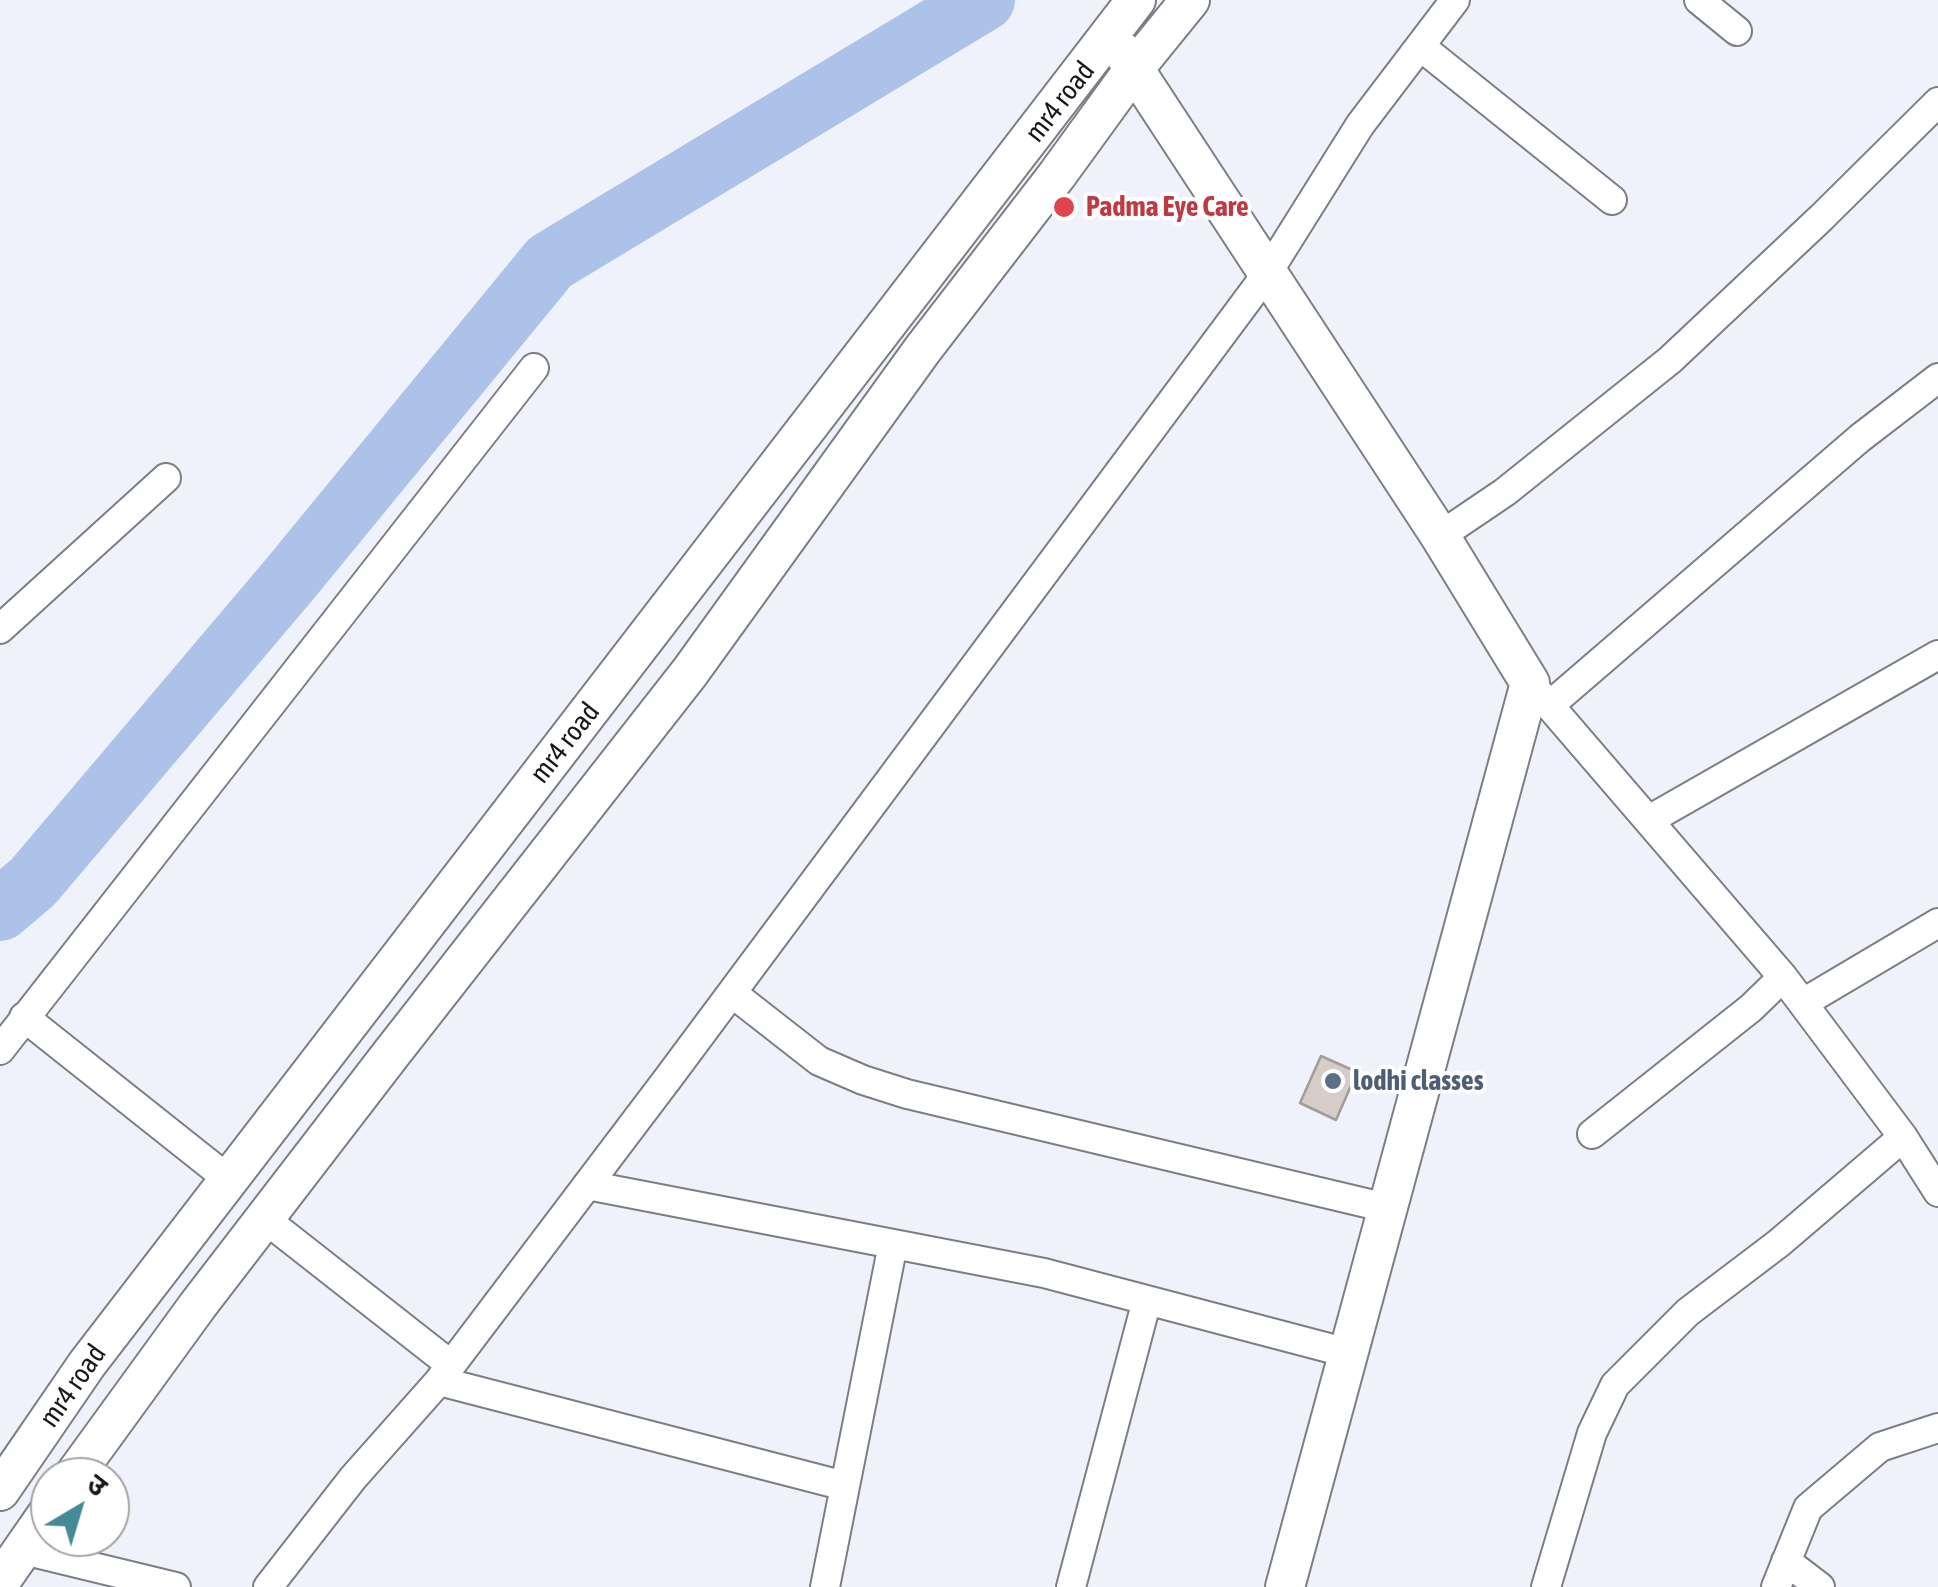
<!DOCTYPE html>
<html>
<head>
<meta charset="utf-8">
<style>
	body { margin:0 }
	#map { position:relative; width:1938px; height:1587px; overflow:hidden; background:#f0f2fb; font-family:"Asap Condensed","Noto Sans Devanagari",sans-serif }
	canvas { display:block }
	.north { position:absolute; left:30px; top:1457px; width:100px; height:100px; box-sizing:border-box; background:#fff; border:2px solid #a3a3a4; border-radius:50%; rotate:38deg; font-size:28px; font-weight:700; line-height:40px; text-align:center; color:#18181b }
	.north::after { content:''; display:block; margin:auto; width:35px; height:45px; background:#458b95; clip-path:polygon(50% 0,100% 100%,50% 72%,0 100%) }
</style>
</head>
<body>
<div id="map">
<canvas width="1938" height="1587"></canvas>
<div class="north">उ</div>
</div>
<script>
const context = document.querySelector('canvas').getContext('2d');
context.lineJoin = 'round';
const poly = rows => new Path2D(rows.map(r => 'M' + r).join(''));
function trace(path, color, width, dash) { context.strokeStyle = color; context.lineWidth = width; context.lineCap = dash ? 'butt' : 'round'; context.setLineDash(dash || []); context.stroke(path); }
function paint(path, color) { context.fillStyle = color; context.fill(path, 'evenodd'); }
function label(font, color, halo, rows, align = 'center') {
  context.font = font + ' "Asap Condensed",sans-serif'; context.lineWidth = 8; context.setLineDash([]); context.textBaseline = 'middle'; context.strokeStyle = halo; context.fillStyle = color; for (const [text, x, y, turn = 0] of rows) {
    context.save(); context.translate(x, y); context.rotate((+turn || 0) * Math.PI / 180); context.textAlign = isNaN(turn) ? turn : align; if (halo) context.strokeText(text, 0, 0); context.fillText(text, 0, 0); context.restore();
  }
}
const river = poly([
	[0,910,33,882,289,580,550,262,984,0]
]);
const building = poly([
	[1321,1056,1357,1072,1336,1120,1300,1103,1321,1056]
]);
const street = poly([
	[1699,0,1737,31],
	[1420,46,1612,200],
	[1440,536,1505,492,1670,360,1822,217,1938,102],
	[0,629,166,478],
	[1530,683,1783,977,1903,1137,1938,1192],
	[1550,705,1860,438,1938,378],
	[1649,820,1938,655],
	[732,993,819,1061,863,1080,907,1094,1387,1208],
	[1803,1003,1938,923],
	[24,1017,228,1179],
	[0,1050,534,368],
	[1592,1134,1751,1008,1783,977],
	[587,1185,1044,1273,1348,1353],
	[265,1219,451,1365],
	[439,1381,845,1486],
	[23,1550,176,1587],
	[1786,1561,1820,1587],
	[268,1587,353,1478,439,1381,669,1077,1266,275,1360,125,1455,0],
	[825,1587,893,1244],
	[1071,1587,1147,1300],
	[1546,1587,1592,1433,1615,1385,1688,1312,1779,1243,1903,1137],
	[1776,1587,1808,1508,1880,1447,1938,1428]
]);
const secondary = poly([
	[1123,52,1440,536,1530,683,1285,1587],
	[73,1477,198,1305,391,1054,690,672,923,349,1057,175,1134,69,1190,0],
	[0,1491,87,1364,1136,0],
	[0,1582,50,1510]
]);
const markers = [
	[1064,207,12,"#e0444e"],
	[1333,1081,10,"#5c6f8a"]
];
const streetNames = [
	["mr4 road",1060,102,-52],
	["mr4 road",565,743,-52],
	["mr4 road",73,1386,-55]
];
const healthNames = [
	["Padma Eye Care",1086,207]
];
const serviceNames = [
	["lodhi classes",1353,1081]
];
trace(river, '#adc2e9', 62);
paint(building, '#d6cdc9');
trace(building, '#a39b96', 2.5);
trace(street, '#7c7e85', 32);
trace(secondary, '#7c7e85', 42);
trace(street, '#fff', 28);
trace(secondary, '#fff', 38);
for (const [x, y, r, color] of markers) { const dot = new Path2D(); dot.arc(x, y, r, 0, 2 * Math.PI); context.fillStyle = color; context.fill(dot); trace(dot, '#fff', 4); }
label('28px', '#18181b', '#fff', streetNames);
label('bold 28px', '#be3a42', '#fff', healthNames, 'left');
label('bold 28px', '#4e5e75', '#fff', serviceNames, 'left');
</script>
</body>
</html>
